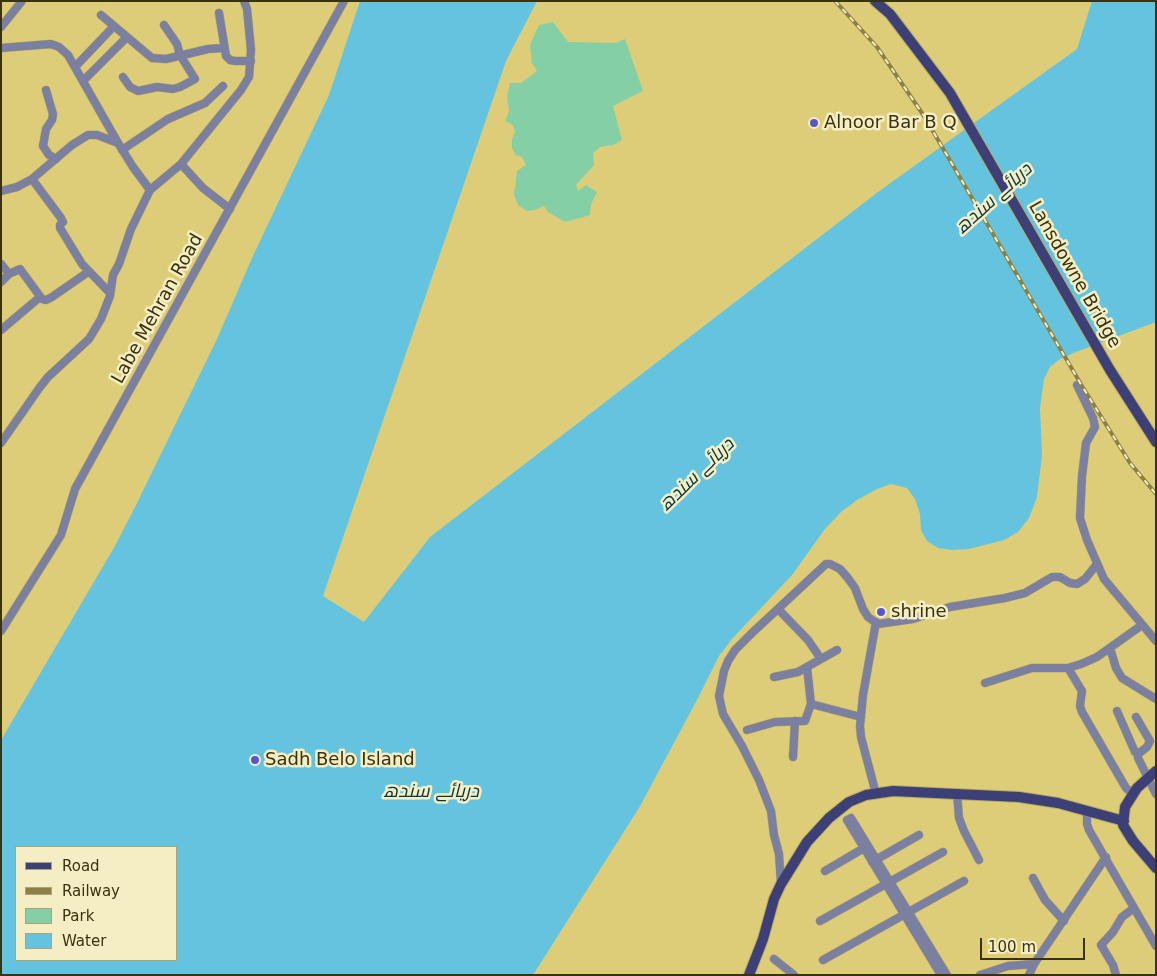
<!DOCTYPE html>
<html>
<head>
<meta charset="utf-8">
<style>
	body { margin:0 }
	#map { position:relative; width:1157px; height:976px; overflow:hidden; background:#decd78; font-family:"DejaVu Sans",sans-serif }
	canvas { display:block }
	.frame { position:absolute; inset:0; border:2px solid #39320e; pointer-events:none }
	.legend { position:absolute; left:15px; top:846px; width:162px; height:115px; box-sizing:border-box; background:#f5eec5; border:1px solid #aaa37c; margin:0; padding:6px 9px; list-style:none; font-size:15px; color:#39320e }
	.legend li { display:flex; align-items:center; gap:10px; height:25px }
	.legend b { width:25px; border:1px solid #aaa37c }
	.scale { position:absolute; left:980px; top:938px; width:105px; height:22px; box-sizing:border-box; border:2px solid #39320e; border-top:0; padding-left:6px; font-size:15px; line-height:18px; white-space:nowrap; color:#39320e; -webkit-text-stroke:4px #f5eec5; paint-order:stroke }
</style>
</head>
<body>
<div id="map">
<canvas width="1157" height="976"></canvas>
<div class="frame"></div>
<ul class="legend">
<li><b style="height:6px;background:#3c4077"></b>Road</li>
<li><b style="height:6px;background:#8c8044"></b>Railway</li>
<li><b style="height:14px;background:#84cfa5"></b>Park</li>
<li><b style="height:14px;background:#64c4df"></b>Water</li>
</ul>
<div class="scale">100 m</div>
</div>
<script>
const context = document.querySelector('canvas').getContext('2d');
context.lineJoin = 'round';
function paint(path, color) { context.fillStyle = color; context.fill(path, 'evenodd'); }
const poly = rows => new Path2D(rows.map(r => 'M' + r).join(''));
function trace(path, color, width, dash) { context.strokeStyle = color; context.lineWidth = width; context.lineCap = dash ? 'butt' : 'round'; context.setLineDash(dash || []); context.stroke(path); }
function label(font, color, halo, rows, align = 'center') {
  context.font = font + ' "DejaVu Sans",Cairo,sans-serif'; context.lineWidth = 5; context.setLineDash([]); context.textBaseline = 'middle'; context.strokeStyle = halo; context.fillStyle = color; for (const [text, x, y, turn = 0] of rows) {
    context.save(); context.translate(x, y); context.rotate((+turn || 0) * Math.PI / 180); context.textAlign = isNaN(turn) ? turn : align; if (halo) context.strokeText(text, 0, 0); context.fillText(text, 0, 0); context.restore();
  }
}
const green = poly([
	[553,22,568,42,616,43,625,39,643,91,613,106,622,140,613,145,600,147,593,153,594,165,576,185,578,191,586,185,597,192,591,204,590,215,565,222,548,212,544,206,535,210,527,211,518,205,514,195,517,171,526,165,522,157,516,155,512,148,512,139,515,132,513,125,505,121,509,111,507,96,510,83,521,83,537,71,532,63,530,45,539,25]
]);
const water = poly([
	[360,1,537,1,506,61,323,596,364,622,430,537,878,192,1077,49,1092,1,1156,1,1156,322,1076,352,1060,359,1050,367,1044,379,1040,408,1042,455,1037,497,1029,518,1018,532,1004,540,969,549,951,550,938,548,927,541,921,530,920,514,915,499,907,488,891,484,877,489,857,500,841,512,825,529,792,575,732,639,719,656,698,698,639,808,533,975,1,975,1,740,115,546,136,505,217,339,252,258,329,95],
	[16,847,176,847,176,960,16,960]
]);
const minor = poly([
	[219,13,226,56,230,60,235,61,251,61],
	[101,15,152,58,166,59,208,49,224,48],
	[1,27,22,1],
	[1,48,51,44,59,47,68,55,118,143,133,167,150,190],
	[75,67,114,26],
	[123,77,130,87,138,91,157,87,173,89,180,87,195,79,180,55,177,44,164,25],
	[83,81,127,37],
	[46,90,53,114,52,120,46,129,43,146,49,155,56,159],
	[122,150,168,119,205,103,223,86],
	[181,164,203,188,230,209],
	[32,179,61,218,63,222,60,225,60,228,82,264,109,292],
	[1,191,17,187,32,179,72,145,88,135,97,135,118,143],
	[1,264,9,274,1,282],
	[9,274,20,269,42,299,46,300,52,297,88,272],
	[1,330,40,297],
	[1077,385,1093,418,1095,427,1086,443,1082,476,1080,518,1087,540,1104,579,1156,641],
	[1,443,40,387,48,377,89,339,101,319,110,296,113,275,119,264,131,229,150,190,181,164,241,90,249,77,251,50,247,9,244,1],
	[778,609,808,640,821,659],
	[876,622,863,695,860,726,861,737,876,794],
	[1,631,61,535,75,489,344,1],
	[1110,648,1116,668,1122,678,1156,699],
	[1068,668,1082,691,1080,706,1082,712,1126,788,1133,794],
	[774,677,798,672,837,650],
	[985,683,1032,668,1068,668,1081,664,1097,657,1142,625],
	[811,704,861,717],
	[1117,711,1135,752,1138,754],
	[1136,717,1150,741,1147,747,1138,754,1138,758,1156,794],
	[747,730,775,722,805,721,811,704,807,667],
	[793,757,795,721],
	[957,793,959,818,964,831,979,860],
	[1087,811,1087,824,1089,830,1156,946],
	[872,862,919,835],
	[825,871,864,848],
	[1033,878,1045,900,1064,921],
	[781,884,779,854,774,835,771,811,759,780,742,746,723,714,719,696,724,671,728,661,735,650,752,633,826,564,830,564,840,569,847,577,855,588,863,609,868,617,878,624,913,619,950,607,1005,598,1025,593,1052,577,1060,577,1070,583,1077,584,1085,579,1097,564],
	[820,921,943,852],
	[774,959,794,975],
	[823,960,964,881],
	[941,975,847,820,851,818,947,975],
	[980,975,1008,966,1034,964],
	[1029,975,1034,964,1106,857],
	[1116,975,1113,965,1101,945,1113,932,1122,917,1134,908]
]);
const major = poly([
	[875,1,890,14,950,93,1110,370,1156,442],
	[1156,771,1137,788,1125,807,1123,825,1133,841,1156,868],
	[749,975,763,939,774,899,781,884,807,842,829,818,849,802,866,795,893,791,1019,797,1058,803,1124,821]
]);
const rail = poly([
	[835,1,877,47,924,116,1082,386,1130,463,1156,494]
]);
const markers = [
	[814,123,5,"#5756ce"],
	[881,612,5,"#5756ce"],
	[255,760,5,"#5756ce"]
];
const poiNames = [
	["Alnoor Bar B Q",824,123],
	["shrine",891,612],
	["Sadh Belo Island",265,760]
];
const streetNames = [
	["Lansdowne Bridge",1074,275,60],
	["Labe Mehran Road",158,309,-61]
];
const waterNames = [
	["دریائے سندھ",994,199,-42],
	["دریائے سندھ",697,475,-44],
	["دریائے سندھ",431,792]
];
paint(green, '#84cfa5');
paint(water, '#64c4df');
trace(minor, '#baab61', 9);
trace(major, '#baab61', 12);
trace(minor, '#7b80a0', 8);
trace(major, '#3c4077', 10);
trace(rail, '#8c8044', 4);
trace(rail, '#f5eec5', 2, [5.5]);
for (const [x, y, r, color] of markers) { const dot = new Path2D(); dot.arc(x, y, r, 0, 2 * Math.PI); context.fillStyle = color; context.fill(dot); trace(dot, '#f5eec5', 2); }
label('18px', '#39320e', '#f5eec5', poiNames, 'left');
label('18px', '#39320e', '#f5eec5', streetNames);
label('italic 19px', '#083742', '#f5eec5', waterNames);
</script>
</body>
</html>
